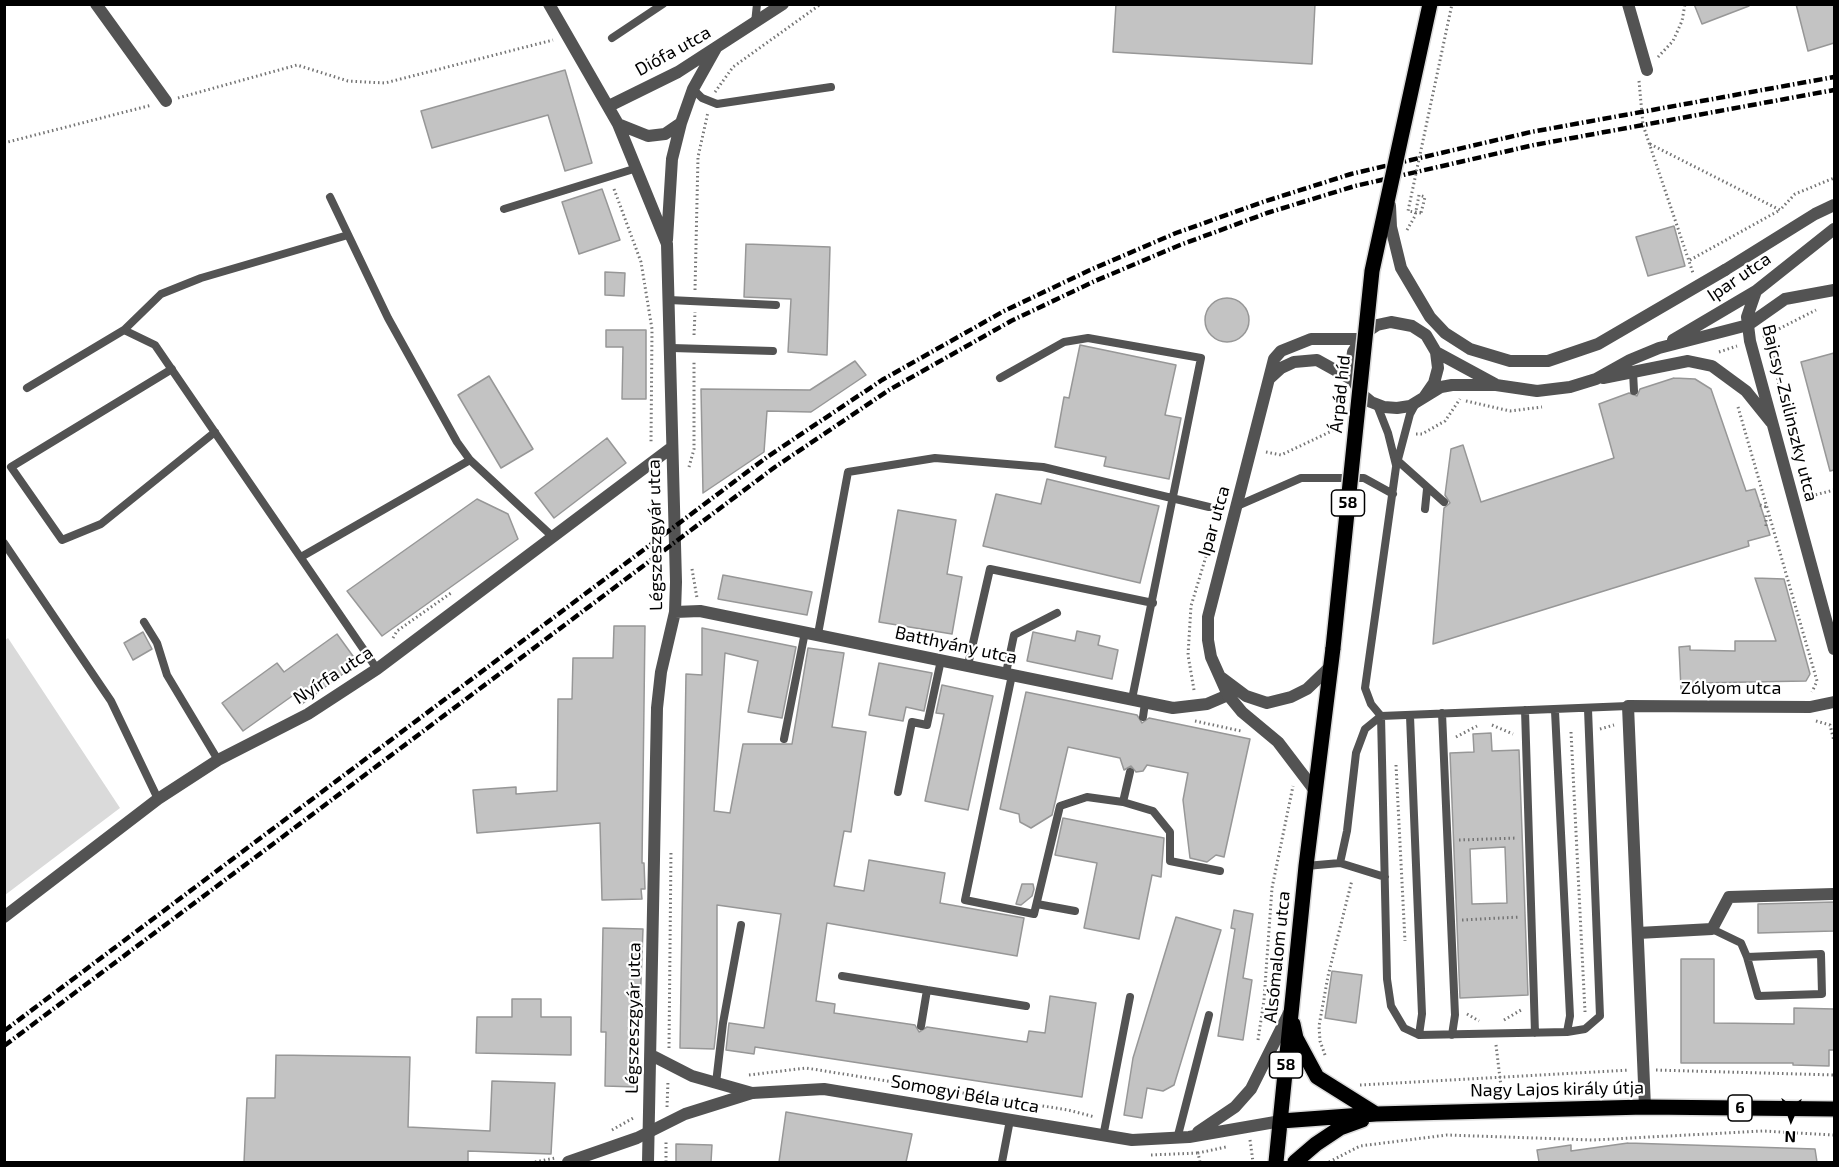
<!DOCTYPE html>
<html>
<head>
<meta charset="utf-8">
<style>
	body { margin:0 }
	#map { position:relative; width:1839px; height:1167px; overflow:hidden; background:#fff; font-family:"Exo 2",sans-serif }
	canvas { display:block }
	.frame { position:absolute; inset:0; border:6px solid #000; pointer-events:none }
	.north { position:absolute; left:1761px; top:1089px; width:60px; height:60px; -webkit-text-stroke:4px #fff; paint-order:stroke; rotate:182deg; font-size:16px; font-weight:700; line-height:24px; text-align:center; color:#000 }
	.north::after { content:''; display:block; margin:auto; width:21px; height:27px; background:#000; clip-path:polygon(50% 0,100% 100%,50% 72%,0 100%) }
</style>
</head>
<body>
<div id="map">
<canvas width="1839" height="1167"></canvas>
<div class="frame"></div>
<div class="north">N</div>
</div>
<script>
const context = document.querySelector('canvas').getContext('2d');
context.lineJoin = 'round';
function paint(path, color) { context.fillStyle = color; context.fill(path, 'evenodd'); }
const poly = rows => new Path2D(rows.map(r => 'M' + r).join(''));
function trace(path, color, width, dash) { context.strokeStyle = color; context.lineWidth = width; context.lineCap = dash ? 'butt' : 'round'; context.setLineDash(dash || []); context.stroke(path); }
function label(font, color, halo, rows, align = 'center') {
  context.font = font + ' "Exo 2",sans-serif'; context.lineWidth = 4.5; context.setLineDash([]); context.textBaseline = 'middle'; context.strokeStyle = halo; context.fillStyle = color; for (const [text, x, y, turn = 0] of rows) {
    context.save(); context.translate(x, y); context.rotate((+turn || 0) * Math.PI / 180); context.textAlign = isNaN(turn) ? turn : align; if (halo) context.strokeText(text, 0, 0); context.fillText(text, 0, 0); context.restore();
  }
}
const green = poly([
	[8,638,120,808,5,895,4,641]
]);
const building = poly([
	[1116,4,1315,4,1312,64,1113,52,1116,4],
	[1694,4,1749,4,1749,6,1702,24,1694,4],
	[1796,4,1834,4,1834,43,1808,51,1796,4],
	[565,70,592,163,565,171,548,115,432,148,421,111,565,70],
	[602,189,620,240,579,254,562,202,602,189],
	[1674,226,1685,266,1648,276,1636,237,1674,226],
	[746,244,830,247,827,355,788,352,791,299,744,297,746,244],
	[605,272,625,273,624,296,605,295,605,272],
	'1205 320a22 22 0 1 1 44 0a22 22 0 1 1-44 0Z',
	[606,330,646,330,646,399,622,399,623,347,606,347,606,330],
	[1080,345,1176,365,1165,415,1181,418,1169,479,1104,466,1106,457,1055,447,1064,397,1069,398,1080,345],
	[1834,353,1834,470,1830,471,1801,362,1834,353],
	[855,361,866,375,811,412,767,411,764,452,703,493,701,389,810,390,855,361],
	[489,376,533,449,501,468,458,395,489,376],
	[1674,378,1695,379,1711,389,1746,491,1755,489,1770,535,1748,541,1749,546,1433,644,1444,508,1450,503,1445,495,1451,449,1463,445,1481,502,1614,458,1599,404,1629,393,1637,396,1640,389,1674,378],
	[607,438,626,463,554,518,535,493,607,438],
	[1047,479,1159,506,1140,583,983,546,996,494,1041,504,1047,479],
	[477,499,508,514,518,539,382,636,347,591,477,499],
	[898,510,956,520,947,574,962,577,952,634,879,622,898,510],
	[723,575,812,592,807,615,718,599,723,575],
	[1755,578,1784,579,1810,674,1806,681,1694,683,1694,687,1681,689,1679,647,1690,646,1690,650,1735,651,1735,641,1776,641,1755,578],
	[614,626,645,626,642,863,644,863,645,889,641,889,642,899,602,900,600,823,477,833,473,790,516,787,516,794,557,791,558,699,572,699,573,658,613,658,614,626],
	[702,628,796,647,782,718,748,712,758,661,725,653,714,811,730,813,743,744,792,744,808,648,844,653,832,727,866,732,851,832,844,831,834,886,864,891,869,860,945,873,940,903,1024,918,1017,956,827,923,816,1001,835,1004,834,1013,915,1025,919,1032,927,1027,1027,1042,1029,1031,1045,1033,1050,996,1096,1003,1082,1097,755,1047,754,1054,726,1050,729,1023,764,1028,781,914,717,905,717,1022,714,1049,680,1048,686,674,702,675,702,628],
	[1077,631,1100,636,1098,645,1118,650,1112,679,1027,661,1033,632,1075,641,1077,631],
	[143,632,152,649,133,660,124,643,143,632],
	[337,634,358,663,302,704,295,694,243,731,222,703,277,663,284,672,337,634],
	[879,663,932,673,924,711,906,707,903,721,869,715,879,663],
	[942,685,993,696,968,810,925,801,944,714,936,713,942,685],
	[1026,692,1137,715,1142,723,1149,718,1250,739,1224,857,1216,855,1207,862,1190,858,1183,800,1188,773,1147,765,1143,771,1136,772,1131,766,1124,770,1120,758,1068,747,1052,815,1031,828,1020,822,1019,814,1000,809,1026,692],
	[1491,733,1492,751,1519,750,1528,995,1460,998,1450,753,1474,752,1473,734,1491,733],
	[1505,847,1507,903,1472,904,1470,849,1505,847],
	[1063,818,1164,838,1161,877,1152,875,1139,939,1084,928,1097,863,1055,855,1063,818],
	[1022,884,1033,884,1034,889,1032,896,1021,905,1016,904,1022,884],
	[1834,902,1834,931,1758,933,1758,904,1834,902],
	[1234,910,1253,914,1243,978,1252,980,1243,1040,1218,1036,1235,929,1231,928,1234,910],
	[1176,917,1221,930,1174,1085,1163,1091,1147,1088,1142,1118,1124,1115,1133,1058,1176,917],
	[603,928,643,929,637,1087,605,1086,606,1032,601,1032,603,928],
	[1681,959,1714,959,1714,1023,1794,1024,1794,1008,1834,1009,1834,1050,1829,1050,1829,1066,1793,1065,1793,1063,1681,1063,1681,959],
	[1332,971,1362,975,1356,1023,1325,1018,1332,971],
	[512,999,541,999,541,1017,571,1017,571,1055,476,1053,477,1017,512,1017,512,999],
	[276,1055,410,1057,408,1127,490,1131,492,1081,555,1083,551,1154,468,1151,468,1162,244,1162,247,1098,275,1098,276,1055],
	[786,1112,912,1134,906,1162,779,1162,786,1112],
	[1628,1143,1815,1149,1817,1162,1539,1162,1537,1150,1571,1145,1571,1151,1628,1143],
	[676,1144,712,1145,711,1162,676,1162,676,1144]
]);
const path = poly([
	[1658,57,1673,41,1682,21,1685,4],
	[1639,81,1643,125,1693,273],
	[715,92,733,67,821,4],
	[178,98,297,65,348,81,385,83,553,40],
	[4,143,152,105],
	[1650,144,1780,210,1795,194,1834,178],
	[614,189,641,262,652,329,651,443],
	[1407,230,1415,216,1419,195,1425,197,1421,213],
	[1690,260,1780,210],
	[695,290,698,157,708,112],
	[1770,334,1780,391],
	[694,335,695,312],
	[1763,337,1816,310],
	[1719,352,1737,346],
	[1466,401,1510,411,1542,407],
	[1738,407,1817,681,1812,692],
	[1416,434,1422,434,1445,421,1460,399],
	[1266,452,1281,455,1334,430,1341,430],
	[689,467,694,449,694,360],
	[1807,497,1834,490],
	[1760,505,1766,507],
	[1766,526,1766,513],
	[692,569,697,598],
	[393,638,397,631,451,593],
	[1194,690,1188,655,1191,606,1207,553],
	[1195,721,1241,731],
	[1816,721,1830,725,1834,741],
	[1492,725,1513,734],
	[1600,729,1614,725],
	[1571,732,1585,1012],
	[1456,737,1477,726],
	[1396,765,1405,941],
	[1459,840,1517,838],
	[1462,920,1520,917],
	[1467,1014,1479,1021],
	[1504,1020,1521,1010],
	[1258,1040,1264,1000,1272,888,1293,786],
	[1496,1045,1502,1095],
	[669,1048,671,850],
	[1325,1055,1320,1041,1319,1026,1328,976,1352,880],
	[1656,1070,1834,1075],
	[749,1075,806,1068,1068,1110,1095,1117],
	[1360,1085,1629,1070],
	[667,1107,668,1081],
	[612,1130,635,1117],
	[1250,1140,1253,1162],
	[1151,1155,1198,1153],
	[535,1162,555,1158],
	[666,1162,666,1141],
	[1200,1162,1198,1153,1226,1147],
	[1329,1162,1360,1146,1447,1135,1593,1140,1763,1131,1834,1135]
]);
const service = poly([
	[755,23,757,4],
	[612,38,663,4],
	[693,89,702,98,717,104,831,87],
	[330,197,388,318,457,442,470,460,553,537],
	[504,209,637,168],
	[669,300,776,305],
	[124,330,161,294,201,278,348,235],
	[672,348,773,351],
	[172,369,11,467,62,540,101,524,215,432],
	[1633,372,1634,391],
	[1000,378,1064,342,1088,338,1201,358,1132,699],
	[27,388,124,330,155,345,377,669],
	[1416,403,1410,414,1396,467,1365,688,1371,704,1381,716,1387,979,1391,1006,1404,1028,1419,1035,1567,1032,1585,1029,1600,1016,1588,709],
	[1377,405,1388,433,1396,465],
	[1398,461,1444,502],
	[1237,506,1301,478,1364,478,1393,494],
	[1425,509,1427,489],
	[4,543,111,701,158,799],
	[301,557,470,460],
	[144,622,157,643,167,675,218,760],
	[818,634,848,472,935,458,1043,467,1209,507],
	[968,665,990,569,1153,603],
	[1006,673,1014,635,1057,613],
	[1012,675,965,900,1034,914,1060,806,1087,797,1123,802,1153,811,1170,832,1170,861,1220,871],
	[1525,710,1535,1033],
	[1555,711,1570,1016,1567,1032],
	[1442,713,1455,1015,1452,1035],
	[1410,716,1422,1014,1419,1035],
	[1143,717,1145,703],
	[784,739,805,632],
	[898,792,912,722,927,725,941,660],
	[1123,802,1130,772],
	[1340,863,1385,877],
	[1306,866,1340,863,1347,831,1356,753,1365,729,1381,716,1628,706],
	[1037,904,1075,911],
	[1712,929,1741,943,1747,957,1821,954,1822,994,1758,996,1747,957],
	[842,976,927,990],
	[921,1026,927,990,1026,1006],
	[716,1083,723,1023,741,925],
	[1103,1137,1130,997],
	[1177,1139,1209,1015],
	[1002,1162,1010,1120]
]);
const minor = poly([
	[96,4,166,101],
	[549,4,618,124,667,244,676,582,675,612,661,672,657,708,648,1162],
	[1628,4,1647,70],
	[609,106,678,72,783,4],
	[618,124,648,136,665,134,681,123],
	[667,240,672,159,681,123,693,89,716,48],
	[675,612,700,611,1173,708,1207,704,1228,695],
	[4,917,158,799,218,760,308,714,377,669,671,448],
	[1638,933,1712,929,1729,897,1834,894],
	[651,1055,692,1076,752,1093],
	[1645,1107,1628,706,1810,707,1834,702]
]);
const tertiary = poly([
	[1725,270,1815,214,1834,205],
	[1756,291,1747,317,1750,341,1834,649],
	[1673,340,1756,291,1834,229],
	[1436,352,1495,384],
	[1270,378,1281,368,1294,362,1317,360,1353,380],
	[1603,378,1688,361,1712,366,1746,391,1771,422],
	[1425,396,1434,383,1438,368,1436,352,1426,335,1412,326,1391,322,1377,325,1365,333,1353,352,1351,366,1353,380,1360,393,1371,402,1384,407,1397,408,1410,406,1441,387,1452,385,1496,385,1537,391,1570,387,1596,379,1630,360,1659,348,1748,325,1785,299,1834,290],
	[1222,678,1246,696,1267,703,1291,697,1307,689,1331,666],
	[1316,792,1278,742,1242,712,1228,695,1211,657,1208,640,1208,617,1274,359,1281,351,1311,339,1360,339],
	[1198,1132,1235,1107,1251,1089,1289,1013],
	[568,1162,637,1138,685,1114,752,1093,824,1089,1132,1140,1189,1137,1281,1121]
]);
const primary = poly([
	[1293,1024,1296,1038,1317,1077,1376,1114],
	[1281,1121,1376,1114,1645,1107,1834,1109],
	[1276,1162,1306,866,1333,648],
	[1295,1162,1316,1144,1340,1128,1362,1120]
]);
const rail = poly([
	[4,1031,767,457,882,380,1004,311,1090,270,1176,233,1263,202,1351,174,1531,132,1834,77],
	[4,1046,775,467,889,390,1011,321,1095,281,1180,245,1267,213,1355,186,1534,145,1834,90]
]);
const pathBridge = poly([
	[1421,213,1408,211,1452,4]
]);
const tertiaryBridge = poly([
	[1390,206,1391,227,1401,268,1430,317,1445,333,1470,349,1510,361,1548,361,1598,344,1725,270]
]);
const primaryBridge = poly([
	[1333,648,1372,271,1430,4]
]);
const shields = [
	[1348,503,33],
	[1286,1065,33],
	[1740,1108,24]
];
const shieldNames = [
	["58",1348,503],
	["58",1286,1065],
	["6",1740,1108]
];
const streetNames = [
	["Diófa utca",673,51,-29],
	["Ipar utca",1739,277,-34],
	["Árpád híd",1340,394,-84],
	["Bajcsy-Zsilinszky utca",1790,413,76],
	["Ipar utca",1214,521,-74],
	["Légszeszgyár utca",655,535,-91],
	["Batthyány utca",956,645,12],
	["Nyírfa utca",333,675,-33],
	["Zólyom utca",1731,688],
	["Alsómalom utca",1277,957,-84],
	["Légszeszgyár utca",633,1018,-89],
	["Nagy Lajos király útja",1557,1089,-1],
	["Somogyi Béla utca",965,1094,10]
];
paint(green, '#dadada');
paint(building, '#c3c3c3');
trace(building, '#979797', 1.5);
trace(primary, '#dbdbdb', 18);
trace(path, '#757575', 3, [1.5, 3]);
trace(service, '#535353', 8);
trace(minor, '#535353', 12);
trace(tertiary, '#535353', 12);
trace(primary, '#000', 15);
trace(rail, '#000', 4.5, [9, 3, 1.5, 3]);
trace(primaryBridge, '#dbdbdb', 18, []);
trace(pathBridge, '#757575', 3, [1.5, 3]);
trace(tertiaryBridge, '#535353', 12);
trace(primaryBridge, '#000', 15);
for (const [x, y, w] of shields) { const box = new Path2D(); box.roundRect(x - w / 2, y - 13, w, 26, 4.5); context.fillStyle = '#fff'; context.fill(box); trace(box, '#000', 1.5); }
label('bold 16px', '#000', null, shieldNames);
label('18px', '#000', '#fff', streetNames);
</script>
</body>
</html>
